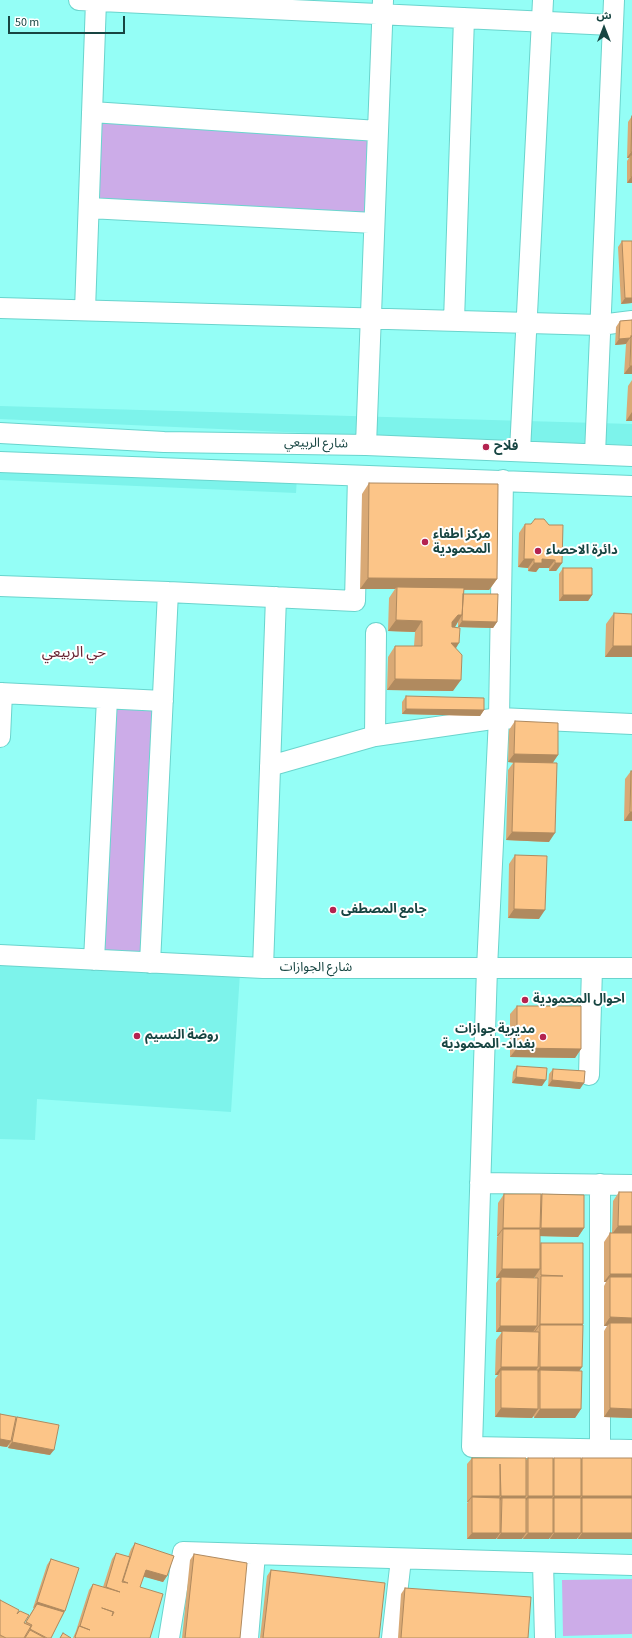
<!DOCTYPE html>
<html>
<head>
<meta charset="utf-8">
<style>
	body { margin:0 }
	#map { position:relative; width:632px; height:1638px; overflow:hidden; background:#94fef6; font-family:"Source Sans 3","Noto Sans Arabic",sans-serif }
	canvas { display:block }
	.north { position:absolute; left:584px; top:8px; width:40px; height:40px; -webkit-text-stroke:3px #fff; paint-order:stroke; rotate:0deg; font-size:11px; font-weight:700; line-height:16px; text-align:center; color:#174542 }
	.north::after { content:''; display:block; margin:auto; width:14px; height:18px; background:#174542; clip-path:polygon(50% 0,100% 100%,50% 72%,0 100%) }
	.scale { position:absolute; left:8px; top:16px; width:117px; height:18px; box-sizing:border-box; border:2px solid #174542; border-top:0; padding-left:5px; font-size:12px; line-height:14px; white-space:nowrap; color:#174542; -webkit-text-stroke:3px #fff; paint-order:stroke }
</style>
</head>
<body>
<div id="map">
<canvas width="632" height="1638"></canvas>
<div class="north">ش</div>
<div class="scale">50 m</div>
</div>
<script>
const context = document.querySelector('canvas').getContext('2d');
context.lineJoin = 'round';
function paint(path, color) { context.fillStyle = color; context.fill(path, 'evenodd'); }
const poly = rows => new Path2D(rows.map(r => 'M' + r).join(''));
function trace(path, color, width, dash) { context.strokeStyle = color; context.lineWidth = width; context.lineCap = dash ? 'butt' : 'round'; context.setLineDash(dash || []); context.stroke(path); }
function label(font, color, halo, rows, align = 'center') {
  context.font = font + ' "Source Sans 3","Noto Sans Arabic",sans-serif'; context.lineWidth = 4; context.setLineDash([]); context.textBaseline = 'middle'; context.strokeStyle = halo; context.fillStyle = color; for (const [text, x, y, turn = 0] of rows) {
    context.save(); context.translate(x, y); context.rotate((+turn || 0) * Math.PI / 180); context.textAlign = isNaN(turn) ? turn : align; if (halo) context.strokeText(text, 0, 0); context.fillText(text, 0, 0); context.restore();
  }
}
const built = poly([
	[0,406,632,424,632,445,372,436,0,419],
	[0,466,297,478,296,493,0,480],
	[0,962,240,973,231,1112,37,1099,35,1140,0,1139]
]);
const green = poly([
	[92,112,378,131,374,223,89,208],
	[107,699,163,701,150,963,94,960],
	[632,1579,632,1634,563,1636,562,1580]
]);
const minor = poly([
	[79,0,612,25],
	[92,112,378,131],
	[89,208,374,223],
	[0,308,600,325,632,321],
	[85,310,96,1],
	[454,321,464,18],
	[0,433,164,442,366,445,632,456],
	[366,445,383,0],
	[520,451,543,0],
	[595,454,614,0],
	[0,462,632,486],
	[503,480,499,718,487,968,472,1447,632,1450],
	[0,586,168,592,355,601,358,476],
	[0,693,163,701],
	[375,736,376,633],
	[0,737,2,693],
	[270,766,375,736,499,718,632,724],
	[0,955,263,968,632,968],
	[94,960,107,699],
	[150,963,168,592],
	[263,968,276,597],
	[589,1075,592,968],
	[480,1183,632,1185],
	[600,1450,600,1184],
	[543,1563,545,1638],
	[169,1638,183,1552,632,1565],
	[248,1638,255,1554],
	[392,1638,401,1559]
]);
const wall = poly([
	[632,116,632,183,627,183,627,161,629,158,627,158,628,122],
	[622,241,632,241,632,303,621,304,618,247],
	[632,320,632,374,624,374,626,344,615,345,616,327,620,321],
	[632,380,632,421,626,421,628,386],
	[369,483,497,579,489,590,464,590,463,594,497,622,493,628,458,627,458,621,455,627,452,627,456,648,453,691,387,690,388,657,395,646,414,646,415,632,388,631,389,598,395,589,360,589,362,494],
	[525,524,562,563,556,571,549,571,549,568,539,568,536,572,528,571,528,568,518,567,519,533],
	[563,568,592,595,588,601,559,601,559,574],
	[614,613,632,614,632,657,605,657,606,624],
	[406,696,484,710,480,716,402,714,402,702],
	[515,721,558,755,552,763,549,842,506,840,508,770,513,763,508,762,509,730],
	[631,771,632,771,632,821,624,821,625,779],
	[515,855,539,919,508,918,509,864],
	[517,1006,581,1049,575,1058,510,1057,510,1014],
	[517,1066,542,1086,512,1083,513,1072],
	[553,1069,580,1089,548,1086,549,1074],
	[619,1192,632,1192,632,1418,604,1417,604,1331,607,1326,604,1326,604,1286,606,1282,604,1282,604,1242,610,1233,612,1233,613,1201],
	[504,1194,541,1196,542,1194,584,1228,578,1237,540,1236,540,1245,541,1243,583,1324,582,1325,579,1371,581,1409,575,1418,534,1418,534,1416,532,1418,495,1417,495,1379,498,1375,495,1375,496,1340,502,1332,496,1332,496,1283,500,1278,496,1278,497,1237,498,1236,497,1236,498,1203],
	[535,1276,535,1278,529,1278],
	[0,1414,16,1419,17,1417,50,1455,8,1448,9,1444,7,1447,0,1446],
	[472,1458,526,1460,528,1458,553,1460,554,1458,581,1460,582,1458,632,1539,578,1539,578,1537,577,1539,550,1539,550,1537,549,1539,523,1539,523,1537,522,1539,497,1539,497,1537,496,1539,467,1539,467,1503,468,1502,467,1502,467,1464],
	[135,1543,167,1576,163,1582,144,1576,140,1587,150,1638,73,1638,76,1631,89,1590,93,1584,103,1587,112,1559,116,1553,128,1557,131,1549],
	[194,1554,240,1638,182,1638,190,1560],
	[51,1559,65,1611,51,1638,24,1638,26,1635,24,1638,0,1638,0,1600,17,1614,25,1623,34,1608,33,1608,47,1565],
	[271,1570,379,1638,260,1638,267,1576],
	[405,1588,528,1638,398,1638,401,1594]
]);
const shadedWall = poly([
	[631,152,632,152,632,158,631,155,629,158,627,158],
	[631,177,632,177,632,183,627,183],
	[625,298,632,298,632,303,621,304],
	[630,338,626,344,615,345,619,339],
	[630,366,632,366,632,374,624,374],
	[632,412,632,421,626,421],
	[524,559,534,559,528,568,518,567],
	[542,559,555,560,549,568,539,568,536,572,528,571,534,563],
	[555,563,562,563,556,571,549,571],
	[368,578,497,579,489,590,397,589,397,587,395,589,360,589],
	[563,595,592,595,588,601,559,601],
	[458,615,462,615,455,627,451,627,452,622],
	[396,620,422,621,415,632,388,631],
	[462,621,497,622,493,628,458,627],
	[451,643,459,643,452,655],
	[613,646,632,646,632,657,605,657],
	[395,679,461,680,453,691,387,690],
	[406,709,484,710,480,716,402,714],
	[514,754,558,755,552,764,508,762],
	[630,812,632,812,632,821,624,821],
	[512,832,555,833,549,842,506,840],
	[514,909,545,910,539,919,508,918],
	[517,1048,581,1049,575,1058,510,1057],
	[516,1077,546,1080,542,1086,512,1083],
	[552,1080,584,1083,580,1089,548,1086],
	[618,1226,632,1226,632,1234,612,1234],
	[503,1228,540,1228,534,1236,503,1229,498,1236,497,1236],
	[541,1228,584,1228,578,1237,535,1236],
	[502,1269,540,1269,534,1278,496,1278],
	[610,1274,632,1274,632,1282,610,1277,606,1282,604,1282],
	[610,1317,632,1318,632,1326,610,1323,607,1326,604,1326],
	[540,1324,583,1324,577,1332,540,1325,535,1332,534,1332],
	[500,1326,537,1326,533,1332,496,1332],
	[501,1367,538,1367,532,1376,501,1370,498,1375,495,1375],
	[540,1367,582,1367,576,1376,540,1370,536,1376,534,1376],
	[501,1408,538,1409,532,1418,495,1417],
	[610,1408,632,1409,632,1418,604,1417],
	[540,1409,581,1409,575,1418,534,1418],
	[0,1439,11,1441,7,1447,0,1446],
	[12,1442,54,1450,50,1455,8,1448],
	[472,1496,500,1496,496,1502,472,1497,468,1502,467,1502],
	[501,1496,526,1496,522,1502,502,1498,499,1502,497,1502],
	[528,1496,553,1496,549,1502,528,1498,525,1502,523,1502],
	[554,1496,581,1496,577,1502,554,1498,551,1502,550,1502],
	[582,1496,632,1496,632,1502,582,1498,579,1502,578,1502],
	[472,1533,500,1533,496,1539,467,1539],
	[501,1533,526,1533,522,1539,497,1539],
	[528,1533,553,1533,549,1539,523,1539],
	[554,1533,581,1533,577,1539,550,1539],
	[582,1533,632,1533,632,1539,578,1539],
	[146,1570,167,1576,163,1582,141,1576],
	[37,1602,65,1611,61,1616,37,1604,33,1608]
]);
const building = poly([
	[632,116,632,152,631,152,632,116],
	[631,155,632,155,632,177,631,177,631,155],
	[622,241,632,241,632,298,625,298,622,241],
	[632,320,632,336,630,338,619,339,620,321,632,320],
	[631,336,632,336,632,366,630,366,631,336],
	[369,483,498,484,497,579,368,578,369,483],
	[535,519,544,519,549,525,563,525,562,563,555,563,555,560,542,559,542,563,534,563,534,559,524,559,525,524,531,524,535,519],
	[563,568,592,568,592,595,563,595,563,568],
	[397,587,464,588,462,615,458,615,452,622,452,627,460,628,459,643,451,643,462,655,461,680,395,679,395,646,422,646,422,621,396,620,397,587],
	[463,594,498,594,497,622,462,621,463,594],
	[614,613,632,614,632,646,613,646,614,613],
	[406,696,484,698,484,710,406,709,406,696],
	[515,721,558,723,558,755,514,754,515,721],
	[514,762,557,763,555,833,512,832,514,762],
	[631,771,632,771,632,812,630,812,631,771],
	[515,855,547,856,545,910,514,909,515,855],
	[517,1006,581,1006,581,1049,517,1048,517,1006],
	[517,1066,547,1068,546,1080,516,1077,517,1066],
	[553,1069,585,1071,584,1083,552,1080,553,1069],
	[619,1192,632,1192,632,1226,618,1226,619,1192],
	[504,1194,541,1194,540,1228,503,1228,504,1194],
	[542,1194,584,1195,584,1228,541,1228,542,1194],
	[503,1229,540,1229,540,1269,502,1269,503,1229],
	[610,1233,632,1233,632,1274,610,1274,610,1233],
	[541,1243,583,1243,583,1324,540,1324,541,1276,563,1276,541,1275,541,1243],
	[501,1277,538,1278,537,1326,500,1326,501,1277],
	[610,1277,632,1277,632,1318,610,1317,610,1277],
	[610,1323,632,1323,632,1409,610,1408,610,1323],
	[540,1325,583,1325,582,1367,540,1367,540,1325],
	[502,1331,539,1332,538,1367,501,1367,502,1331],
	[501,1370,538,1370,538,1409,501,1408,501,1370],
	[540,1370,582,1371,581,1409,540,1409,540,1370],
	[0,1414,16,1417,11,1441,0,1439,0,1414],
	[17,1417,59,1425,54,1450,12,1442,17,1417],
	[472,1458,526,1458,526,1496,501,1496,500,1464,500,1496,472,1496,472,1458],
	[528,1458,553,1458,553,1496,528,1496,528,1458],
	[554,1458,581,1458,581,1496,554,1496,554,1458],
	[582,1458,632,1458,632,1496,582,1496,582,1458],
	[472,1497,500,1498,500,1533,472,1533,472,1497],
	[502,1498,526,1498,526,1533,501,1533,502,1498],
	[528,1498,553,1498,553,1533,528,1533,528,1498],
	[554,1498,581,1498,581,1533,554,1533,554,1498],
	[582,1498,632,1498,632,1533,582,1533,582,1498],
	[135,1543,174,1556,167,1576,146,1570,140,1587,163,1594,150,1638,76,1638,75,1637,79,1626,90,1630,80,1626,93,1584,120,1592,106,1587,116,1553,130,1557,122,1582,128,1583,123,1581,135,1543],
	[102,1608,114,1612,112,1616,113,1612,102,1608],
	[194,1554,247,1563,240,1638,185,1638,194,1554],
	[51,1559,79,1568,65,1611,37,1602,51,1559],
	[271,1570,385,1583,379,1638,263,1638,271,1570],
	[405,1588,531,1597,528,1638,401,1638,405,1588],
	[0,1600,19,1610,17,1614,20,1611,29,1615,24,1623,31,1626,24,1638,6,1638,0,1635,0,1600],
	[37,1604,64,1612,51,1638,47,1638,30,1629,32,1625,26,1622,37,1604],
	[30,1630,45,1638,25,1638,30,1630],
	[63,1633,71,1638,60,1638,63,1633]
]);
const markers = [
	[486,447,4,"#b42350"],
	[425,542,4,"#b42350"],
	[538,551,4,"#b42350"],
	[333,910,4,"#b42350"],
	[525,1000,4,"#b42350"],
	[137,1036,4,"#b42350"],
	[543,1037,4,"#b42350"]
];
const streetNames = [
	["شارع الربيعي",316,444,1],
	["شارع الجوازات",316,968]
];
const poiNames = [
	["فلاح",494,447],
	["مركز اطفاء",433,535],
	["المحمودية",433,550],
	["دائرة الاحصاء",546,551],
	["جامع المصطفى",341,910],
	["احوال المحمودية",533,1000],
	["مديرية جوازات",535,1030,"right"],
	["بغداد- المحمودية",535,1045,"right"],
	["روضة النسيم",145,1036]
];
const quarterNames = [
	["حي الربيعي",74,654]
];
paint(built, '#7df3eb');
paint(green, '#ccace8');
trace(minor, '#6ad4cd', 22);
trace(minor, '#fff', 20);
paint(wall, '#d9a975');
paint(shadedWall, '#b08a5f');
paint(building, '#fcc588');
trace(building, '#b08a5f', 1);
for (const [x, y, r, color] of markers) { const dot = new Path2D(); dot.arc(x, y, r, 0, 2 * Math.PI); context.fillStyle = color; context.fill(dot); trace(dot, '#fff', 1.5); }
label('13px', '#174542', '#fff', streetNames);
label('bold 13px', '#174542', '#fff', poiNames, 'left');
label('15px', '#662131', '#fff', quarterNames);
</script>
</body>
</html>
